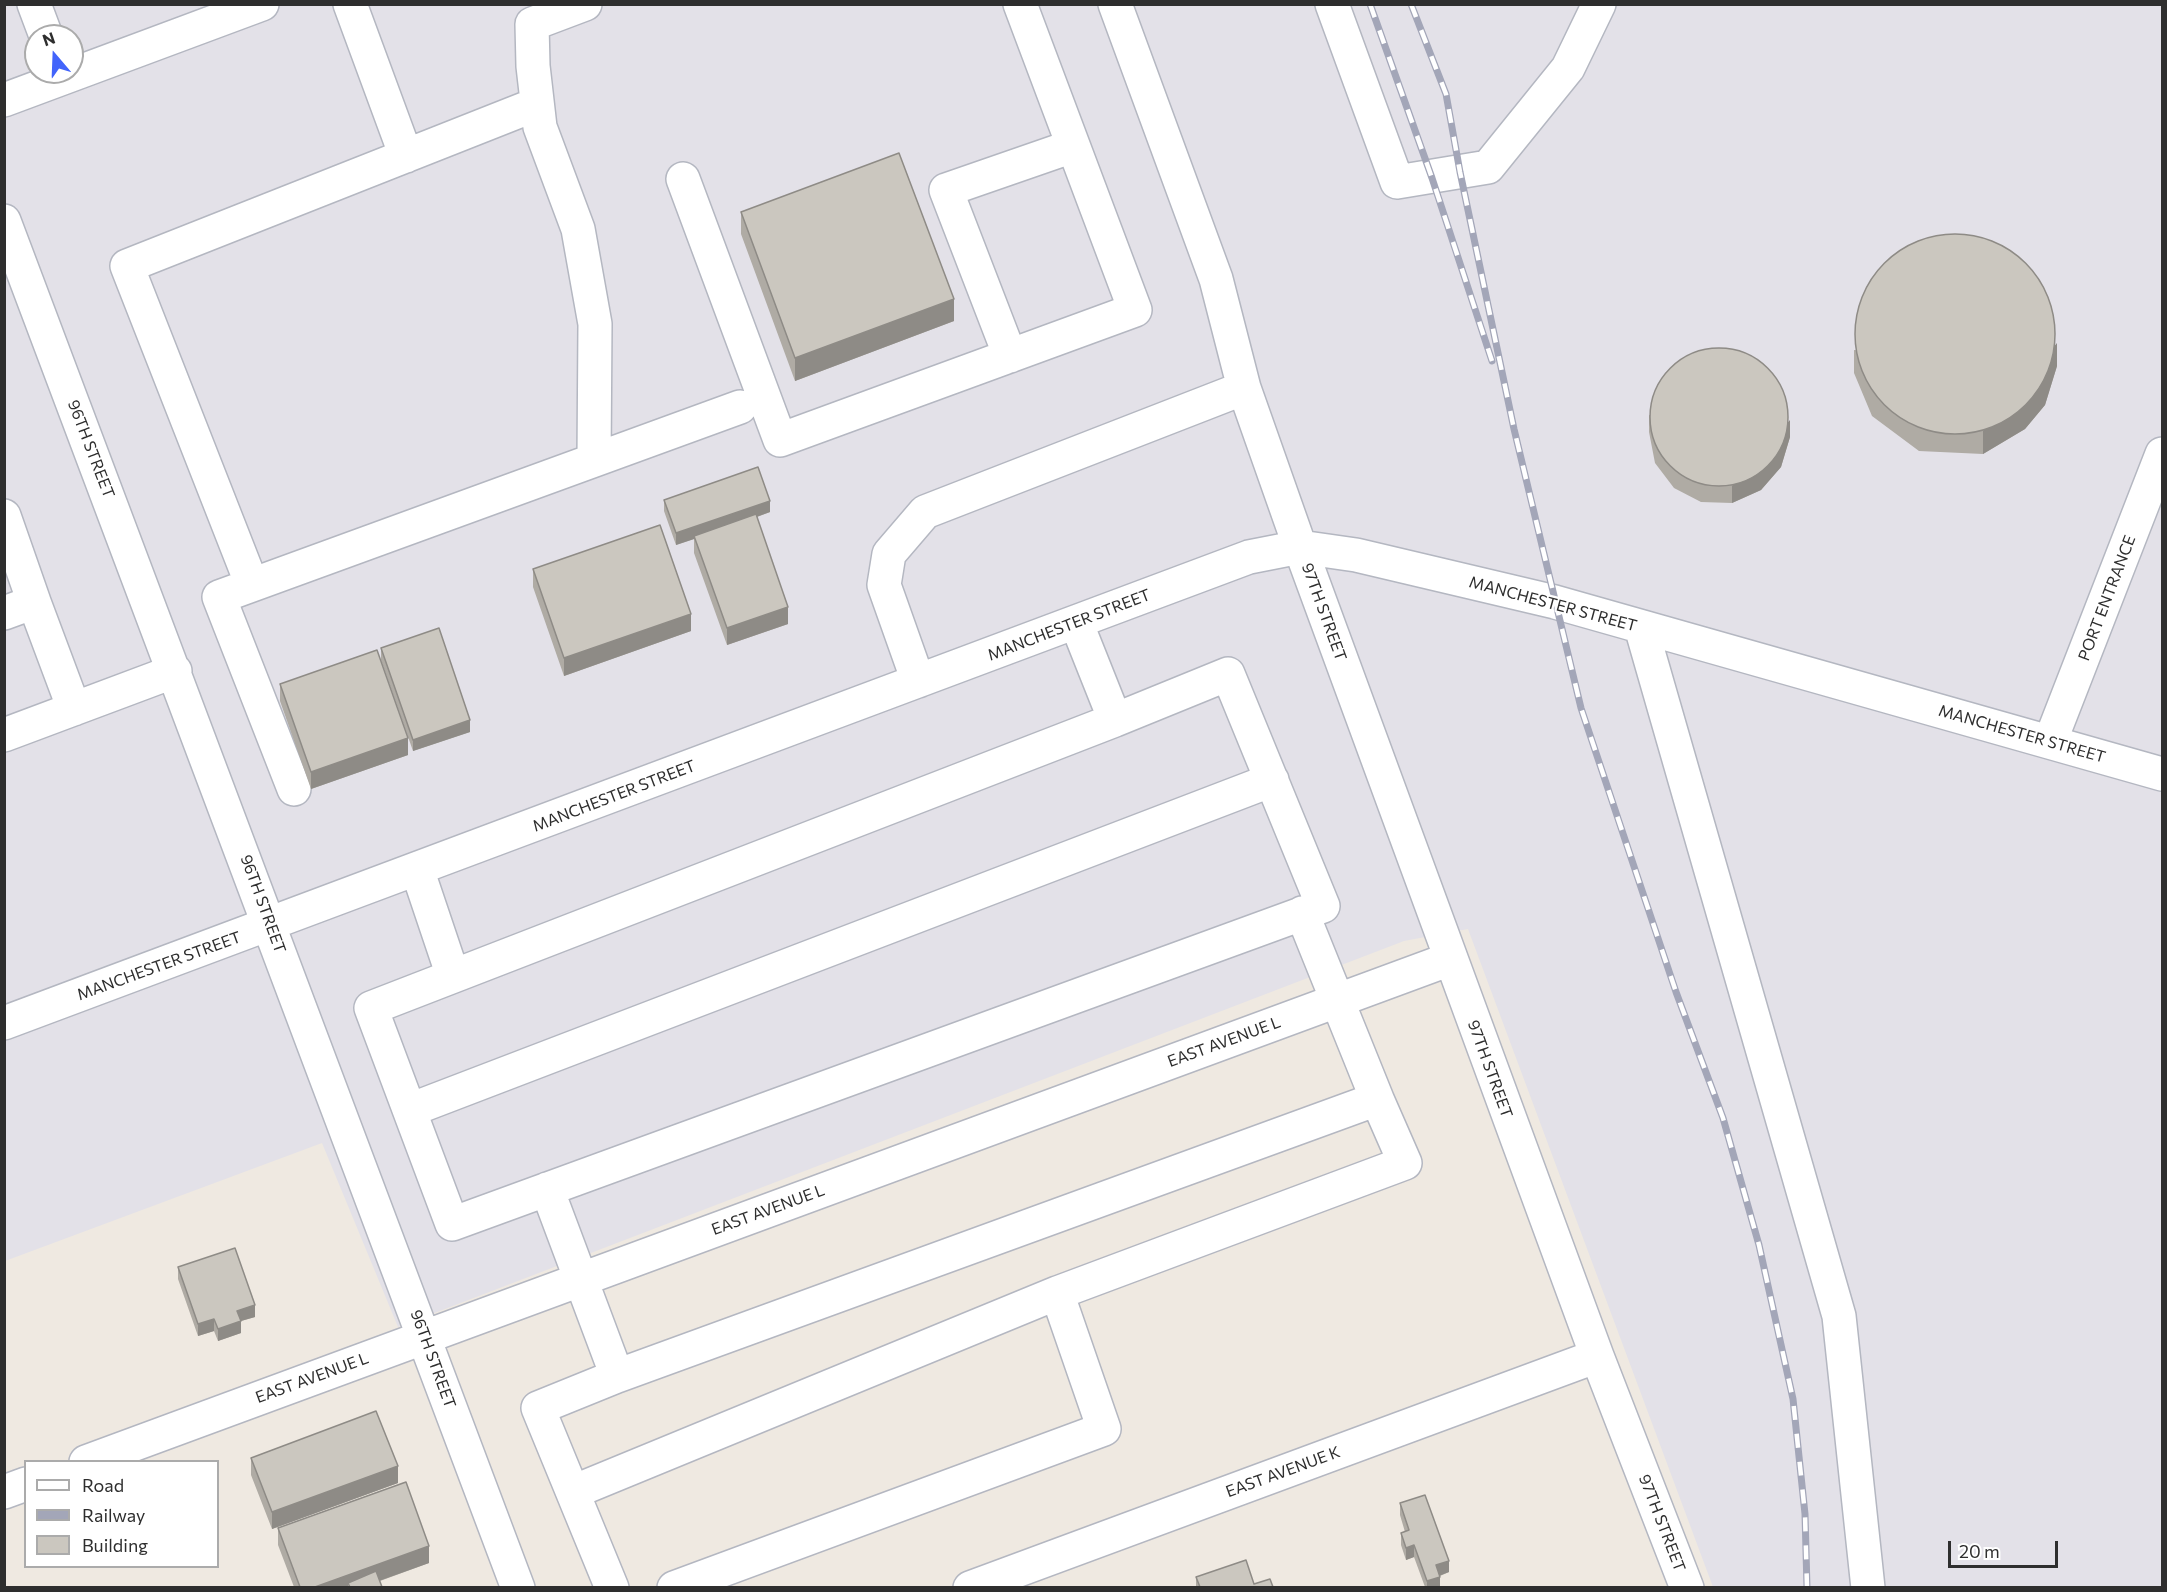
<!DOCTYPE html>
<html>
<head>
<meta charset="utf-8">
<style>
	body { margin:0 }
	#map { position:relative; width:2167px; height:1592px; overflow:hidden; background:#efe9e1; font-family:Commissioner,sans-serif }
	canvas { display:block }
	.frame { position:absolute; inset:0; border:6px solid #2e2e2e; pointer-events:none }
	.legend { position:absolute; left:24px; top:1460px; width:195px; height:108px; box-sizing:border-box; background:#fff; border:2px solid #ababab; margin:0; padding:8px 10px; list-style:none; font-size:18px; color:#2e2e2e }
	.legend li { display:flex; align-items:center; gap:12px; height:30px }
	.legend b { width:30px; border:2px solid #ababab }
	.north { position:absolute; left:24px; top:24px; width:60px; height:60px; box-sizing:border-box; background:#fff; border:2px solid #ababab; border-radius:50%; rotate:341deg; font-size:16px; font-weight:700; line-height:24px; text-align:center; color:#2e2e2e }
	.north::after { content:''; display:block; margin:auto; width:21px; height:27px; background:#4264fb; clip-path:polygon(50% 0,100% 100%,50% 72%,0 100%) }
	.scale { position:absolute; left:1948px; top:1541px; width:110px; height:27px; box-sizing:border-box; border:3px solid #2e2e2e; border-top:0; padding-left:8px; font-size:18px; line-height:21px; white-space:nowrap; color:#2e2e2e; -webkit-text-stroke:4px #fff; paint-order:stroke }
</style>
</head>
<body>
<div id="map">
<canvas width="2167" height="1592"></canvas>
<div class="frame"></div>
<ul class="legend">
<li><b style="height:8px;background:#fff"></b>Road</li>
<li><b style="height:8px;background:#a3a6b8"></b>Railway</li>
<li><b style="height:16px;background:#cbc7bf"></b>Building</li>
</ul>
<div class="north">N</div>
<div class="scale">20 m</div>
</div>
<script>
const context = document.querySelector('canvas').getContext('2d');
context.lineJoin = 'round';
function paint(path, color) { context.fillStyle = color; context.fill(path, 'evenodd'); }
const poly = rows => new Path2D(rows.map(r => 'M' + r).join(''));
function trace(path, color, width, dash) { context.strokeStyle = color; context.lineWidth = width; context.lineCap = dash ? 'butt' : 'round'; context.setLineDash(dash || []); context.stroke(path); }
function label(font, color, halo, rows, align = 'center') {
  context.font = font + ' Commissioner,sans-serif'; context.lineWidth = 4.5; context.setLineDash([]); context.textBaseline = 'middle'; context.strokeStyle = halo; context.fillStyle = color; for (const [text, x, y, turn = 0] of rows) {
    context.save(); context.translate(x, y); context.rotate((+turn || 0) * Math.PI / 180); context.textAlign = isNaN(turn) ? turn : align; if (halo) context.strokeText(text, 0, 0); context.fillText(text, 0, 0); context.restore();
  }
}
const industrial = poly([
	[5,5,2162,5,2162,1587,1713,1587,1468,929,1404,941,398,1327,322,1143,5,1261],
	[36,36,72,36,72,72,36,72]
]);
const minor = poly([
	[34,4,46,36],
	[350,4,406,156],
	[585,4,532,24,533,66,540,127,578,229,595,324,594,460],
	[1115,4,1216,279,1244,388,1300,547,1597,1356,1687,1588],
	[1332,4,1397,182,1488,167,1568,68,1599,4],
	[4,100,262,4],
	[683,179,780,440,1135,310,1020,4],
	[4,221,518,1588],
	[1010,356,946,190,1073,146],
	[4,516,34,602],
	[252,585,127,266,537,104],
	[4,613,34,602,74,709],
	[1076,622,1115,720,371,1008,452,1224,1323,906,1228,674,1115,720],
	[1641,627,1839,1316,1868,1588],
	[918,681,884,585,889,554,925,512,1244,388],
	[4,735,175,671],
	[2050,742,2162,454],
	[294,789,219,597,740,407],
	[417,869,453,976],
	[4,1023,1249,557,1300,547,1356,555,1555,602,2162,774],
	[410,1110,1272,780],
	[547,1189,617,1376,1377,1099,1302,913],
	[86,1462,1450,959],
	[4,1492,26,1484],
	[573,1492,1057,1293],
	[612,1588,538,1408,617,1376],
	[674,1588,1104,1429,1057,1293,1405,1163,1377,1099],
	[970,1588,1597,1356]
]);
const rail = poly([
	[1370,4,1432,178,1492,361],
	[1411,4,1446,94,1460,172,1514,429,1581,708,1676,992,1723,1118,1759,1245,1793,1399,1805,1514,1807,1588]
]);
const wall = poly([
	[741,212,954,321,795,381,741,234],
	[1854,350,2057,366,2045,405,2025,429,1983,454,1919,451,1872,416,1854,373],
	[1649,415,1790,437,1781,467,1761,490,1732,503,1701,502,1674,488,1655,463,1649,432],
	[664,500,770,512,757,517,788,624,727,645,694,553,694,539,676,545,664,511],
	[533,569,691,631,564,676,533,587],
	[381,648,470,732,413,751,381,660],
	[280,684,408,755,311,789,280,701],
	[178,1267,255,1317,241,1321,241,1333,218,1341,214,1331,198,1336,178,1279],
	[251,1458,398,1483,272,1529,251,1475],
	[1400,1503,1449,1572,1440,1576,1440,1587,1425,1587,1414,1557,1406,1560,1401,1545,1401,1533,1405,1532,1400,1515],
	[278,1528,429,1563,380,1581,382,1587,294,1587,278,1545],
	[1196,1577,1254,1584,1273,1587,1196,1587]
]);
const shadedWall = poly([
	[954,299,954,321,795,381,795,358],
	[2057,343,2057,366,2045,405,2025,429,1983,454,1983,431],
	[1790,420,1790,437,1781,467,1761,490,1732,503,1732,486],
	[770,501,770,512,695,539,694,536,694,539,676,545,676,533],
	[788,607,788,624,727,645,727,628],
	[691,614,691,631,564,676,564,658],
	[470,720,470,732,413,751,413,740],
	[408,738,408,755,311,789,311,772],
	[255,1305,255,1317,241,1321,241,1333,218,1341,218,1329,237,1311],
	[214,1319,214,1331,198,1336,198,1324],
	[398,1466,398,1483,272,1529,272,1512],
	[1414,1545,1414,1557,1406,1560,1406,1548],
	[429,1546,429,1563,362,1587,348,1583,348,1587,315,1587],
	[1449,1561,1449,1572,1436,1577,1436,1565],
	[1440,1577,1440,1587,1427,1587,1427,1581]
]);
const building = poly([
	[899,153,954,299,795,358,741,212,899,153],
	'1855 334a100 100 0 1 1 200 0a100 100 0 1 1-200 0Z',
	'1650 417a69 69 0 1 1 138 0a69 69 0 1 1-138 0Z',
	[758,467,770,501,676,533,664,500,758,467],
	[756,514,788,607,727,628,694,536,756,514],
	[660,525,691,614,564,658,533,569,660,525],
	[439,628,470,720,413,740,381,648,439,628],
	[377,650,408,738,311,772,280,684,377,650],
	[235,1248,255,1305,237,1311,241,1321,218,1329,214,1319,198,1324,178,1267,235,1248],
	[376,1411,398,1466,272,1512,251,1458,376,1411],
	[406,1482,429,1546,315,1587,300,1587,278,1528,406,1482],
	[1425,1495,1449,1561,1436,1565,1440,1577,1427,1581,1414,1545,1406,1548,1401,1533,1409,1530,1400,1503,1425,1495],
	[1246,1560,1254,1584,1270,1579,1273,1587,1200,1587,1196,1577,1246,1560],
	[376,1571,382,1587,350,1587,348,1583,376,1571]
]);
const streetNames = [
	["96TH STREET",91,449,69],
	["PORT ENTRANCE",2107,598,-69],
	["MANCHESTER STREET",1553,604,15],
	["97TH STREET",1324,612,70],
	["MANCHESTER STREET",1069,625,-21],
	["MANCHESTER STREET",2022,734,16],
	["MANCHESTER STREET",614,796,-21],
	["96TH STREET",263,904,70],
	["MANCHESTER STREET",159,966,-20],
	["EAST AVENUE L",1224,1042,-20],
	["97TH STREET",1490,1069,70],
	["EAST AVENUE L",768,1210,-20],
	["96TH STREET",433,1359,70],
	["EAST AVENUE L",312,1378,-20],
	["EAST AVENUE K",1283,1472,-20],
	["97TH STREET",1662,1523,69]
];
paint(industrial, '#e3e1e8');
trace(minor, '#b4b7c1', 36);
trace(minor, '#fff', 33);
trace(rail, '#a3a6b8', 7);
trace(rail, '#fff', 4.5, [14]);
paint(wall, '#afaba4');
paint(shadedWall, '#8e8b86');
paint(building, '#cbc7bf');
trace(building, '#8e8b86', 1.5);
label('16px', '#2e2e2e', '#fff', streetNames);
</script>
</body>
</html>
